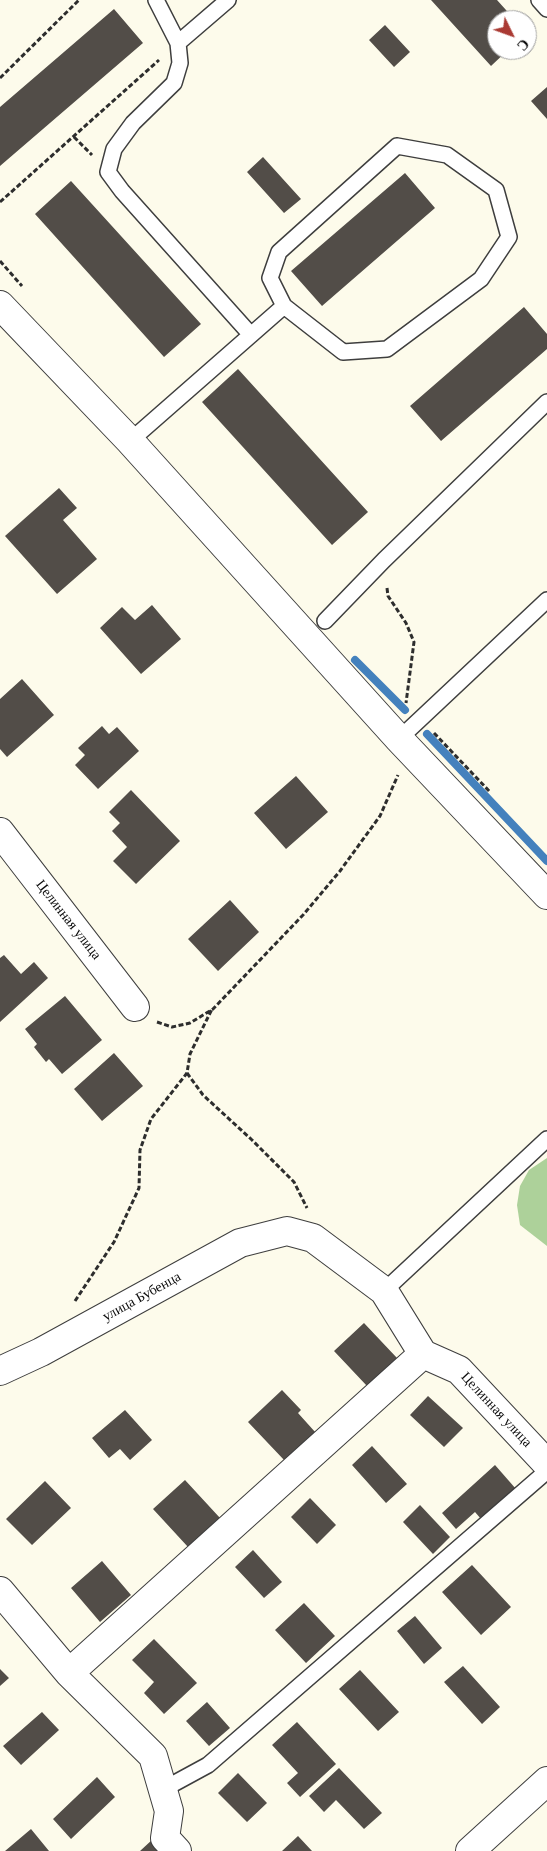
<!DOCTYPE html>
<html>
<head>
<meta charset="utf-8">
<style>
	body { margin:0 }
	#map { position:relative; width:547px; height:1851px; overflow:hidden; background:#fdfbeb; font-family:Georgia,serif }
	canvas { display:block }
	.north { position:absolute; left:487px; top:10px; width:50px; height:50px; box-sizing:border-box; background:#fff; border:1px solid #9d9d9d; border-radius:50%; rotate:132deg; font-size:14px; font-weight:700; line-height:20px; text-align:center; color:#0b0b0b }
	.north::after { content:''; display:block; margin:auto; width:18px; height:22px; background:#aa3a33; clip-path:polygon(50% 0,100% 100%,50% 72%,0 100%) }
</style>
</head>
<body>
<div id="map">
<canvas width="547" height="1851"></canvas>
<div class="north">С</div>
</div>
<script>
const context = document.querySelector('canvas').getContext('2d');
context.lineJoin = 'round';
function paint(path, color) { context.fillStyle = color; context.fill(path, 'evenodd'); }
const poly = rows => new Path2D(rows.map(r => 'M' + r).join(''));
function trace(path, color, width, dash) { context.strokeStyle = color; context.lineWidth = width; context.lineCap = dash ? 'butt' : 'round'; context.setLineDash(dash || []); context.stroke(path); }
function label(font, color, halo, rows, align = 'center') {
  context.font = font + ' Georgia,serif'; context.lineWidth = 5; context.setLineDash([]); context.textBaseline = 'middle'; context.strokeStyle = halo; context.fillStyle = color; for (const [text, x, y, turn = 0] of rows) {
    context.save(); context.translate(x, y); context.rotate((+turn || 0) * Math.PI / 180); context.textAlign = isNaN(turn) ? turn : align; if (halo) context.strokeText(text, 0, 0); context.fillText(text, 0, 0); context.restore();
  }
}
const forest = poly([
	[547,1158,547,1246,520,1225,517,1205,520,1186,529,1170]
]);
const stream = poly([
	[355,660,405,710],
	[427,734,547,861]
]);
const building = poly([
	[431,0,497,0,515,20,497,20,497,50,508,50,491,66],
	[114,9,143,43,0,166,0,107],
	[385,25,410,52,394,67,369,40],
	[547,87,547,119,531,101],
	[263,157,301,199,284,213,247,172],
	[405,173,435,208,322,306,291,271],
	[71,181,201,324,164,357,35,214],
	[524,307,547,334,547,349,441,441,410,406],
	[238,369,368,512,332,545,202,402],
	[59,488,77,508,63,520,97,559,57,594,5,536],
	[152,605,181,639,141,674,100,628,122,607,135,620],
	[22,679,54,715,7,757,0,749,0,699],
	[102,726,109,734,117,727,139,751,98,789,75,765,85,755,78,748],
	[296,776,328,812,286,849,254,813],
	[131,790,180,841,136,884,113,861,127,847,112,831,120,823,109,812],
	[230,900,259,932,218,971,188,939],
	[4,955,21,974,34,962,48,978,0,1022,0,958],
	[65,996,102,1040,62,1074,49,1059,46,1062,34,1047,37,1044,25,1029],
	[114,1053,143,1086,102,1121,74,1089],
	[364,1323,397,1358,367,1386,334,1351],
	[282,1390,301,1410,298,1413,316,1433,285,1461,248,1422],
	[428,1396,463,1428,444,1447,410,1415],
	[125,1410,152,1440,130,1460,120,1449,109,1458,92,1438],
	[372,1446,407,1484,386,1503,352,1465],
	[495,1465,516,1489,481,1519,475,1512,456,1529,442,1513],
	[185,1480,220,1518,188,1547,153,1509],
	[45,1481,71,1508,32,1545,6,1519],
	[310,1498,336,1525,317,1544,291,1517],
	[420,1505,450,1537,433,1554,403,1522],
	[253,1550,282,1582,264,1598,235,1567],
	[102,1561,131,1595,100,1622,71,1588],
	[472,1565,511,1607,481,1635,442,1592],
	[304,1603,335,1636,306,1663,275,1630],
	[415,1616,442,1648,424,1664,397,1631],
	[154,1639,197,1683,164,1714,144,1693,154,1682,132,1660],
	[463,1666,500,1707,482,1724,444,1682],
	[0,1669,9,1678,0,1686],
	[360,1670,399,1712,378,1731,339,1689],
	[207,1702,230,1728,209,1746,186,1721],
	[42,1712,59,1730,21,1765,3,1746],
	[297,1722,336,1764,300,1797,287,1783,298,1773,272,1745],
	[339,1768,382,1813,364,1829,336,1800,324,1812,309,1796],
	[238,1773,267,1803,247,1822,218,1793],
	[97,1777,115,1797,71,1839,53,1819],
	[31,1829,49,1851,5,1851],
	[298,1836,312,1851,282,1851],
	[153,1839,164,1851,140,1851]
]);
const path = poly([
	[0,78,79,0],
	[74,137,92,155],
	[0,202,159,60],
	[0,261,22,286],
	[387,588,388,596,406,623,414,642,406,703],
	[434,733,490,792],
	[157,1022,172,1027,190,1023,213,1009,303,915,340,871,380,816,398,775],
	[187,1073,203,1095,252,1140,294,1182,307,1208],
	[75,1301,114,1242,139,1188,140,1150,151,1119,187,1073,190,1054,212,1009]
]);
const service = poly([
	[156,0,178,43,180,63,174,83,133,123,114,149,108,172,122,191,251,335],
	[539,0,547,9],
	[178,43,228,0],
	[397,146,447,155,496,190,509,237,481,279,387,349,343,352,284,306,270,278,279,252,397,146],
	[130,441,284,306],
	[325,621,384,560,547,402],
	[399,739,547,600],
	[384,1291,547,1139],
	[162,1790,208,1765,547,1471]
]);
const minor = poly([
	[0,305,130,441,399,739,547,895],
	[0,832,135,1007],
	[0,1371,41,1352,240,1243,287,1231,313,1238,384,1291,423,1354,459,1370,547,1464],
	[0,1591,69,1673,153,1756,169,1811,165,1838,177,1851],
	[69,1673,423,1354],
	[470,1851,547,1781]
]);
const streetNames = [
	["Целинная улица",68,920,52],
	["улица Бубенца",142,1297,-29],
	["Целинная улица",496,1410,47]
];
paint(forest, '#add19a');
trace(stream, '#4481bd', 8);
paint(building, '#524d48');
trace(service, '#3e3e3e', 18);
trace(minor, '#3e3e3e', 30);
trace(path, '#2d2d2d', 3, [5, 2.5]);
trace(service, '#fff', 15);
trace(minor, '#fff', 28);
label('14px', '#0b0b0b', '#fff', streetNames);
</script>
</body>
</html>
